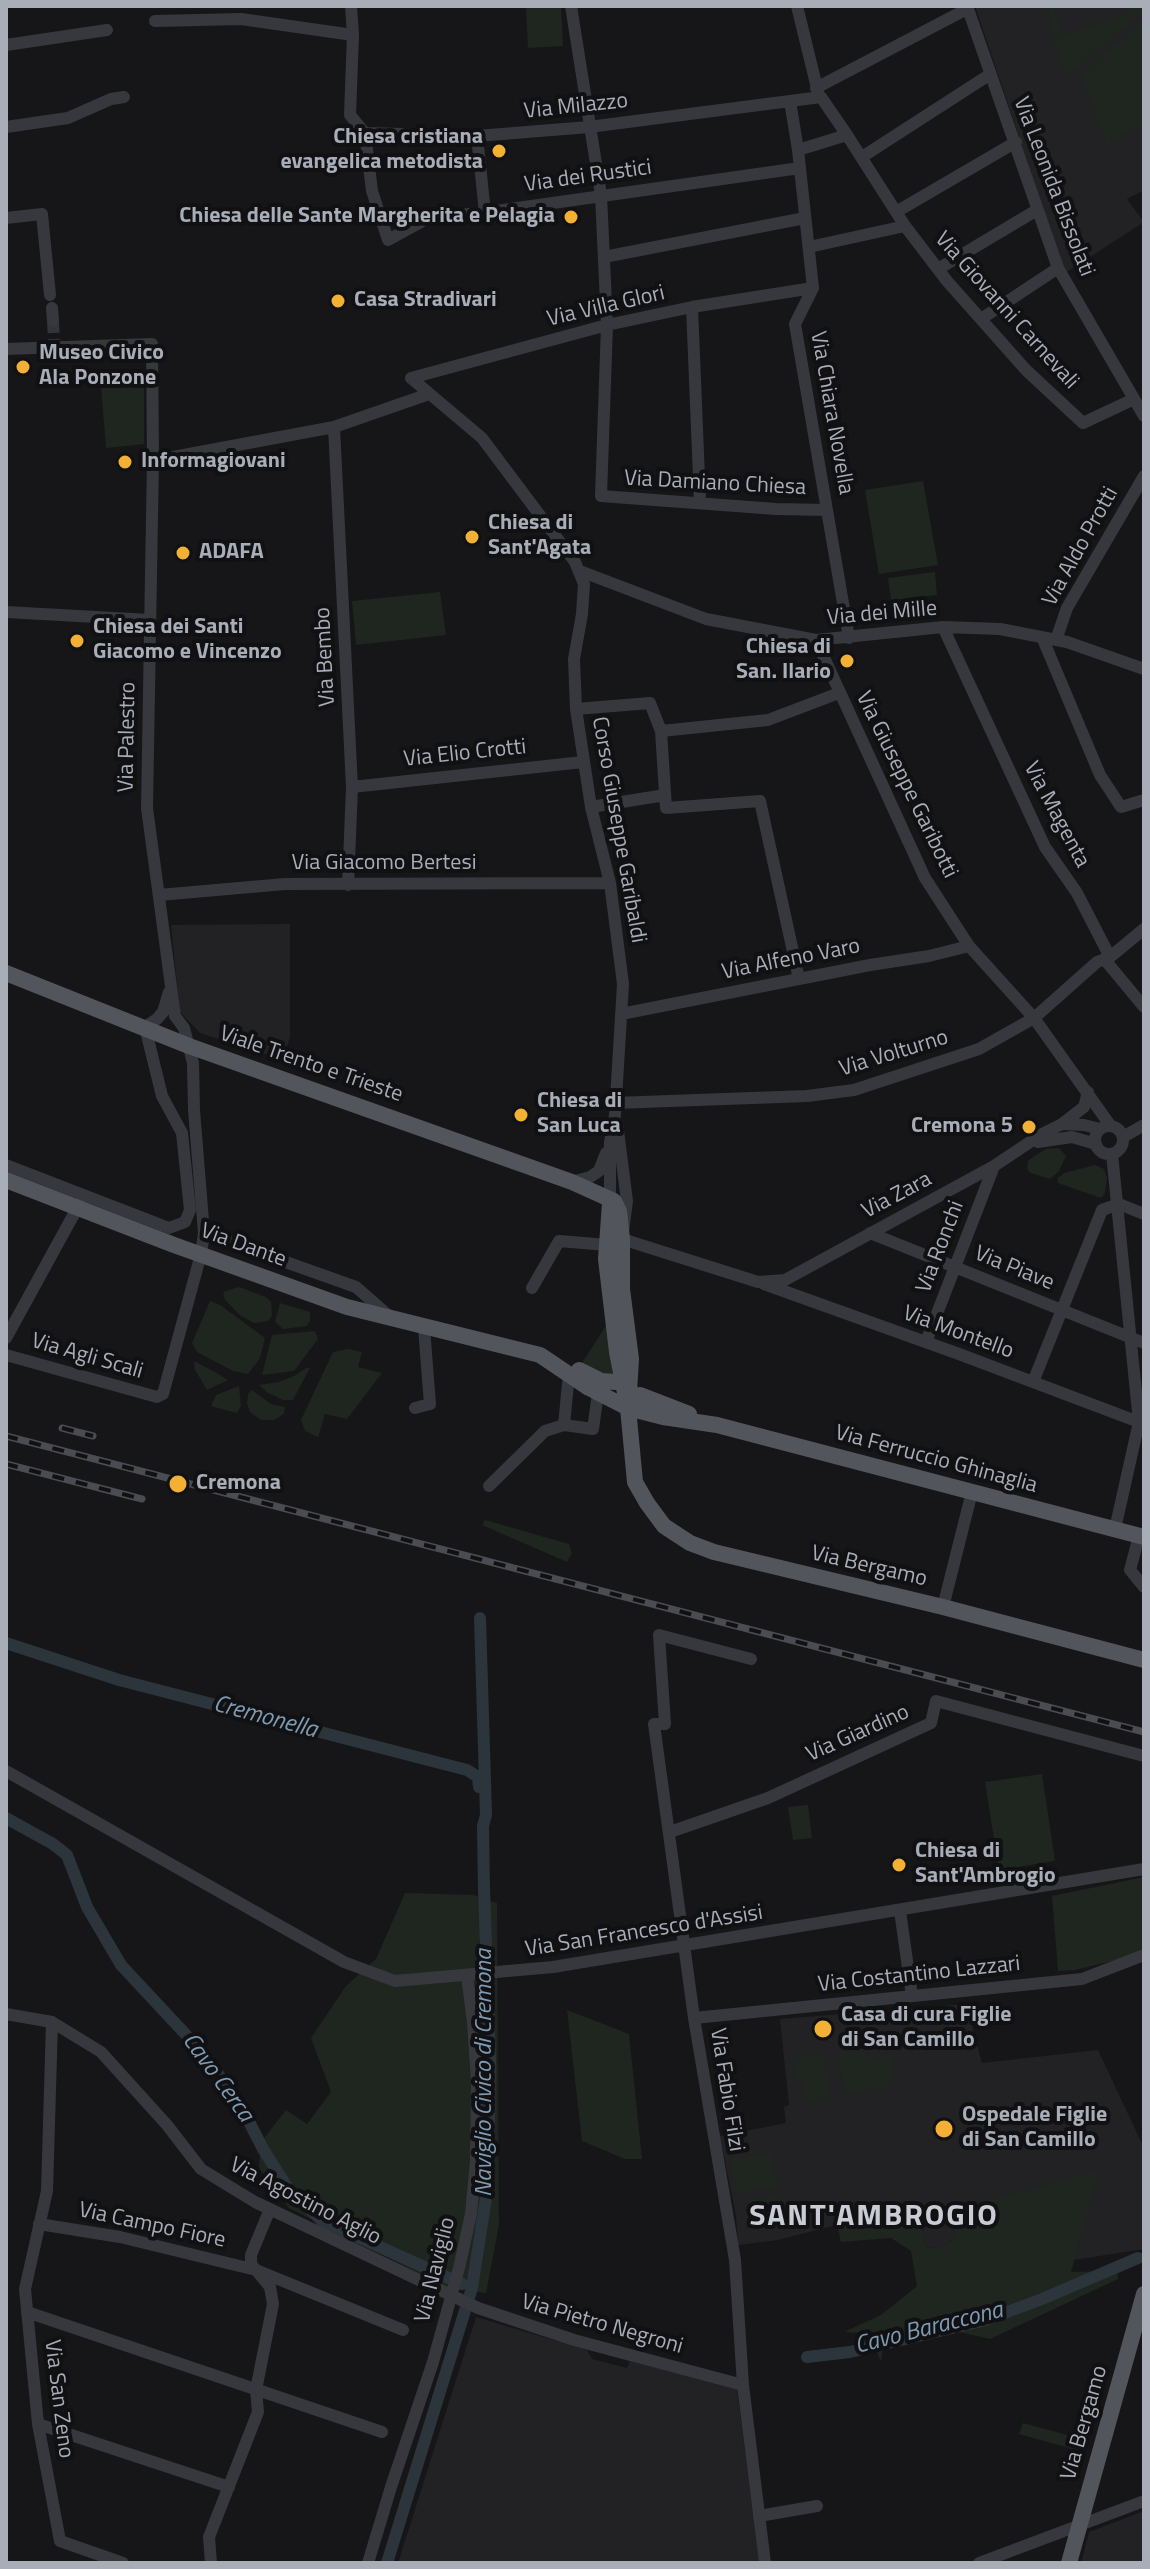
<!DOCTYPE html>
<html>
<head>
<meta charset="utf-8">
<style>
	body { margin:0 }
	#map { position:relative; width:1150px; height:2569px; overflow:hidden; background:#161618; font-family:"Titillium Web",sans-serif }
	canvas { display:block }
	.frame { position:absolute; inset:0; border:8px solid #a8adb8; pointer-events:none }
</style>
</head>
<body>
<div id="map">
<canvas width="1150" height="2569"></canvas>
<div class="frame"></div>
</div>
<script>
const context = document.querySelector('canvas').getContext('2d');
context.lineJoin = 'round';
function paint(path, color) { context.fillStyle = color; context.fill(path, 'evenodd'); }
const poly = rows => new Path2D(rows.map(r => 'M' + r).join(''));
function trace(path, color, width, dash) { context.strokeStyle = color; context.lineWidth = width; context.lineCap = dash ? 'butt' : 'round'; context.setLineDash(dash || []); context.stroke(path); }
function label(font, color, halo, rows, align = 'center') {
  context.font = font + ' "Titillium Web",sans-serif'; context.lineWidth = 8; context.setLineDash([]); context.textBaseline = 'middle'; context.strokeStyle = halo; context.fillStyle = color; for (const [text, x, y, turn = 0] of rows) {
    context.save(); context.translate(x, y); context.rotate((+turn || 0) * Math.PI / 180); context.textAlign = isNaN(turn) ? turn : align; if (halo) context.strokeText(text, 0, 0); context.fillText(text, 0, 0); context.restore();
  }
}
const built = poly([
	[975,6,1144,6,1144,190,1127,199,1144,222,1065,273],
	[290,924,290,1037,283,1060,200,1033,180,1012,171,925],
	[966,2004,982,2063,1098,2050,1144,2148,1144,2249,1074,2260,1099,2170,959,2226,954,2239,944,2246,929,2248,925,2244,918,2204,778,2240,738,2245,736,2216,720,2136,786,2123,784,2107,789,2105,780,2019],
	[476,2317,587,2350,592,2359,627,2368,630,2361,737,2389,759,2563,398,2563],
	[1144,2511,1144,2563,1081,2563,1089,2532]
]);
const green = poly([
	[526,6,561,6,563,46,528,48],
	[1046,6,1054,7,1061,36,1125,14,1130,6,1144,6,1144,11,1075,70,1064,74],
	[1144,19,1144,123,1107,145,1081,74],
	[144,384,144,444,106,448,101,387],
	[923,481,938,565,879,574,865,490],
	[935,572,937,595,891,600,888,578],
	[440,592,446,635,356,645,352,601],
	[1059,1148,1066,1156,1059,1171,1050,1179,1031,1173,1027,1169,1028,1161,1039,1153,1046,1149],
	[1095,1165,1104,1169,1107,1178,1105,1193,1101,1198,1058,1183,1058,1178,1064,1173],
	[239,1287,266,1297,271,1302,272,1316,268,1321,254,1323,241,1316,225,1300,223,1292],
	[210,1301,220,1305,265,1338,260,1358,248,1374,233,1371,197,1352,192,1343],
	[280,1303,310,1312,310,1321,307,1326,283,1329,275,1322],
	[607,1324,618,1375,613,1379,580,1366],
	[315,1331,318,1339,294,1371,262,1375,272,1335],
	[348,1349,362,1352,358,1367,382,1373,347,1419,325,1414,318,1437,305,1431,301,1420,333,1352],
	[194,1361,215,1372,228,1380,207,1390,195,1370],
	[306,1368,310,1368,293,1400,283,1400,268,1393,259,1385,279,1382,296,1375],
	[239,1386,241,1406,237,1413,211,1406,216,1395],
	[252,1390,271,1404,285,1407,284,1414,274,1420,261,1420,250,1412,247,1403,248,1394],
	[485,1520,569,1544,572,1553,567,1562,482,1525],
	[1042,1774,1055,1861,999,1870,985,1782],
	[808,1805,812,1838,793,1840,788,1807],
	[1144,1877,1144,1948,1129,1957,1075,1970,1058,1971,1052,1896],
	[405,1893,473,1895,497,1903,499,2225,486,2293,447,2287,289,2208,259,2168,261,2142,286,2110,307,2124,331,2092,311,2038,346,1986,376,1959],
	[567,2010,629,2034,642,2159,625,2159,582,2141],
	[862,2050,866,2056,874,2060,888,2055,891,2057,895,2086,844,2094,838,2051],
	[824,2054,830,2097,806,2101,804,2082,795,2082,792,2057],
	[771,2153,777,2186,738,2194,730,2159],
	[1100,2170,1071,2272,1117,2271,1118,2279,990,2339,955,2331,883,2346,881,2362,873,2342,861,2344,862,2333,844,2332,881,2315,917,2286,911,2251,891,2238,841,2242,837,2225,918,2204,925,2244,929,2248,944,2246,954,2239,964,2210,970,2205],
	[778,2196,779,2209,749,2213,748,2200],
	[1023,2423,1086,2440,1083,2452,1019,2434]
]);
const canal = poly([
	[6,1643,119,1680,467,1770,478,1777,479,1787],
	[6,1818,53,1844,67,1855,87,1907,121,1965,203,2053,242,2108,263,2149,287,2187,322,2221,462,2284],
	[807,2357,850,2352,986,2320,1042,2299,1138,2258],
	[387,2563,472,2288,488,2185,490,2059,484,1889,483,1826,486,1815,480,1618]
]);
const minorTunnel = poly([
	[53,321,54,340]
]);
const minor = poly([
	[351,6,353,35,350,115,365,133],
	[571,6,601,195,607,325,601,496,776,509,827,510],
	[797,6,818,92],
	[967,6,1058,268,1144,416],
	[155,21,241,19,353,35],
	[6,45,107,30],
	[816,88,967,9],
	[6,127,68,118,111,99,124,97],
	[365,133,477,136,589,127,821,97,847,135,798,150,790,101],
	[365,133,372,191,388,240,430,217,482,213,800,168],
	[847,135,905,226,947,281,1026,370,1083,423,1134,399],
	[477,136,485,213],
	[798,150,813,288,795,324,849,638],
	[862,157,989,75],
	[896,212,1016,142],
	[6,218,42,214,50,295],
	[809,247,905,226],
	[604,257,805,218],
	[938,269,1037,210],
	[692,307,700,502],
	[52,308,53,321],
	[981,319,1058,268],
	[6,349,152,344,153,458,147,808,175,1016,184,1028,193,1063,194,1110,204,1233,201,1254,163,1394,157,1397,6,1355],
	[411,378,482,438,575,562,584,584,582,614,574,659,576,709,591,807,610,883,623,984,615,1115,610,1142,610,1199],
	[411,378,607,325,692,307,813,288],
	[334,427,352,787,348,885],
	[153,458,157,460,334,427,429,394],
	[580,571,706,619,816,640,943,627,1000,629,1067,642,1144,669],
	[6,612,150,620],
	[943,627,1045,847,1077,893,1110,957,1105,960,1144,1007],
	[1042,637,1100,775,1121,807,1144,800],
	[816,640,925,878,969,946,1034,1018,1110,1125],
	[1056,640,1067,608,1144,476],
	[576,709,650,703,661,731,666,808,760,801,799,979],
	[661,731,768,720,839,693],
	[352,787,583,762],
	[591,807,665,795],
	[159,895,285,884,610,883],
	[621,1014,870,965,929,956,969,946],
	[615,1103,807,1096,854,1090,979,1049,1034,1018,1097,962,1110,957,1144,929],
	[617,1123,627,1201,622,1239,758,1282,785,1280,994,1166,1042,1134,1062,1124,1084,1107,1088,1092],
	[1062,1124,1084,1125,1100,1129],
	'1095 1140a14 14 0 1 1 28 0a14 14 0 1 1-28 0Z',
	[1123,1137,1144,1125],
	[1038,1142,1072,1137,1096,1144],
	[1112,1154,1139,1422,1115,1529],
	[6,1165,169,1228,185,1222,190,1210,182,1133,162,1096,145,1027,157,1019,163,1012,169,992],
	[572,1182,590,1177,599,1171,606,1153],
	[204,1233,356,1287,389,1316],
	[870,1233,1144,1343],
	[764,1284,959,1354,1144,1424],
	[532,1288,559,1241,607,1245],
	[6,1338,80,1203],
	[926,1342,994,1166],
	[569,1373,564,1425,593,1429,598,1393],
	[1033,1382,1102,1210,1119,1204,1144,1214],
	[415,1408,430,1404,424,1328],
	[489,1486,545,1431,564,1425],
	[1139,1536,1130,1570,1144,1587],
	[943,1607,972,1492],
	[751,1659,659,1635,665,1724,654,1724,694,2018,735,2260,743,2385,765,2563],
	[6,1771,344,1962,395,1981,553,1967,1144,1869],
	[670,1832,768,1798,931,1723,936,1701,1144,1756],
	[900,1911,912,1996],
	[6,2014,52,2022,101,2052,167,2125,201,2169,255,2202,478,2308,574,2340,743,2385],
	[694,2018,1082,1979,1144,1955],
	[52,2022,47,2191,25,2289,38,2424,60,2541,123,2563],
	[39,2224,120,2237,256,2270,403,2330],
	[27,2312,382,2432],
	[38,2424,229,2487],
	[759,2516,817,2506],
	[211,2563,209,2537,258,2412,256,2390,273,2304,270,2287,251,2264,251,2255,270,2209],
	[368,2563,391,2487,433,2362,459,2268,471,2214,476,2161,477,2082,473,2022,467,1976],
	[979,2563,1144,2501]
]);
const major = poly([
	[6,973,189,1046,572,1182,614,1201,619,1211,622,1239,622,1289,631,1359,628,1408],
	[6,1180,174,1245,347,1307,540,1355,589,1388,628,1408,663,1417,717,1425,1144,1537],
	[610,1203,606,1259,617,1352,628,1408,635,1482,647,1503,664,1526,690,1543,714,1552,943,1607,1144,1660],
	[579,1370,601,1381,615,1382,622,1377],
	[628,1408,633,1397,640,1395,689,1414],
	[1069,2563,1144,2294]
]);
const rail = poly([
	[62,1428,93,1436],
	[6,1436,1144,1732],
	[6,1464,142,1499]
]);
const markers = [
	[499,151,8,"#f2b134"],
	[571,217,8,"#f2b134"],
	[338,301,8,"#f2b134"],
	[23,367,8,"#f2b134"],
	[125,462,8,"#f2b134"],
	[472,537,8,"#f2b134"],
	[183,553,8,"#f2b134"],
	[77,641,8,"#f2b134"],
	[847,661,8,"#f2b134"],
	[521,1115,8,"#f2b134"],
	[1029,1127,8,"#f2b134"],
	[178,1484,10,"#f2b134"],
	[899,1865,8,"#f2b134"],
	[823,2029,10,"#f2b134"],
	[944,2129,10,"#f2b134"]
];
const streetNames = [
	["Via Milazzo",576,107,-6],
	["Via dei Rustici",588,177,-8],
	["Via Leonida Bissolati",1053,187,69],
	["Via Villa Glori",606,307,-13],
	["Via Giovanni Carnevali",1006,311,48],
	["Via Chiara Novella",831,413,80],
	["Via Damiano Chiesa",715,484,3],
	["Via Aldo Protti",1081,547,-61],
	["Via dei Mille",882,614,-5],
	["Via Bembo",326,657,-93],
	["Via Palestro",128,737,-89],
	["Via Elio Crotti",465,754,-6],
	["Via Giuseppe Garibotti",906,785,64],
	["Via Magenta",1056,815,62],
	["Corso Giuseppe Garibaldi",618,830,80],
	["Via Giacomo Bertesi",384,864],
	["Via Alfeno Varo",791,960,-11],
	["Via Volturno",894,1054,-17],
	["Viale Trento e Trieste",311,1065,19],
	["Via Zara",897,1196,-28],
	["Via Dante",243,1246,20],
	["Via Ronchi",941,1247,-69],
	["Via Piave",1014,1269,22],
	["Via Montello",958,1333,20],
	["Via Agli Scali",87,1357,16],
	["Via Ferruccio Ghinaglia",936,1460,15],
	["Via Bergamo",869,1567,13],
	["Via Giardino",858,1734,-24],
	["Via San Francesco d'Assisi",644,1932,-9],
	["Via Costantino Lazzari",919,1975,-6],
	["Via Fabio Filzi",726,2090,81],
	["Via Agostino Aglio",305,2202,27],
	["Via Campo Fiore",152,2226,12],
	["Via Naviglio",436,2270,-76],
	["Via Pietro Negroni",602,2325,16],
	["Via San Zeno",58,2399,83],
	["Via Bergamo",1085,2423,-74]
];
const poiNames = [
	["Chiesa cristiana",483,138,"right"],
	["evangelica metodista",483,163,"right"],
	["Chiesa delle Sante Margherita e Pelagia",555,217,"right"],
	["Casa Stradivari",354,301],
	["Museo Civico",39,354],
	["Ala Ponzone",39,379],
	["Informagiovani",141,462],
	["Chiesa di",488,524],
	["Sant'Agata",488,549],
	["ADAFA",199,553],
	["Chiesa dei Santi",93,628],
	["Giacomo e Vincenzo",93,653],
	["Chiesa di",831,648,"right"],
	["San. Ilario",831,673,"right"],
	["Chiesa di",537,1102],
	["San Luca",537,1127],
	["Cremona 5",1013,1127,"right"],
	["Cremona",196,1484],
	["Chiesa di",915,1852],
	["Sant'Ambrogio",915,1877],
	["Casa di cura Figlie",841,2016],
	["di San Camillo",841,2041],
	["Ospedale Figlie",962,2116],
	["di San Camillo",962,2141]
];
const waterNames = [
	["Cremonella",265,1718,15],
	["Naviglio Civico di Cremona",485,2073,-90],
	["Cavo Cerca",217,2078,54],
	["Cavo Baraccona",929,2329,-14]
];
const districtNames = [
	["SANT'AMBROGIO",874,2218]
];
paint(built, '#222225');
paint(green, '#1e261f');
trace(canal, '#2c353c', 12);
trace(minorTunnel, '#333438', 12, [12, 6]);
trace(minor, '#37383d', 12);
trace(major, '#53555c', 16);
trace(rail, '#4a4c52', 7);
trace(rail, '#111113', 4, [12]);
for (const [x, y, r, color] of markers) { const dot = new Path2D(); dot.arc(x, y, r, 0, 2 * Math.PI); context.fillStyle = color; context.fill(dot); trace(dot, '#111113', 3); }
label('22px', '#a8adb8', '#111113', streetNames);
label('bold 22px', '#a8adb8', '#111113', poiNames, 'left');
label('italic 24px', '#7f9bb3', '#111113', waterNames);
context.letterSpacing = '2px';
label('bold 30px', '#c9ccd4', '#111113', districtNames);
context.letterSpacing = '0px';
</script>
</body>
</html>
